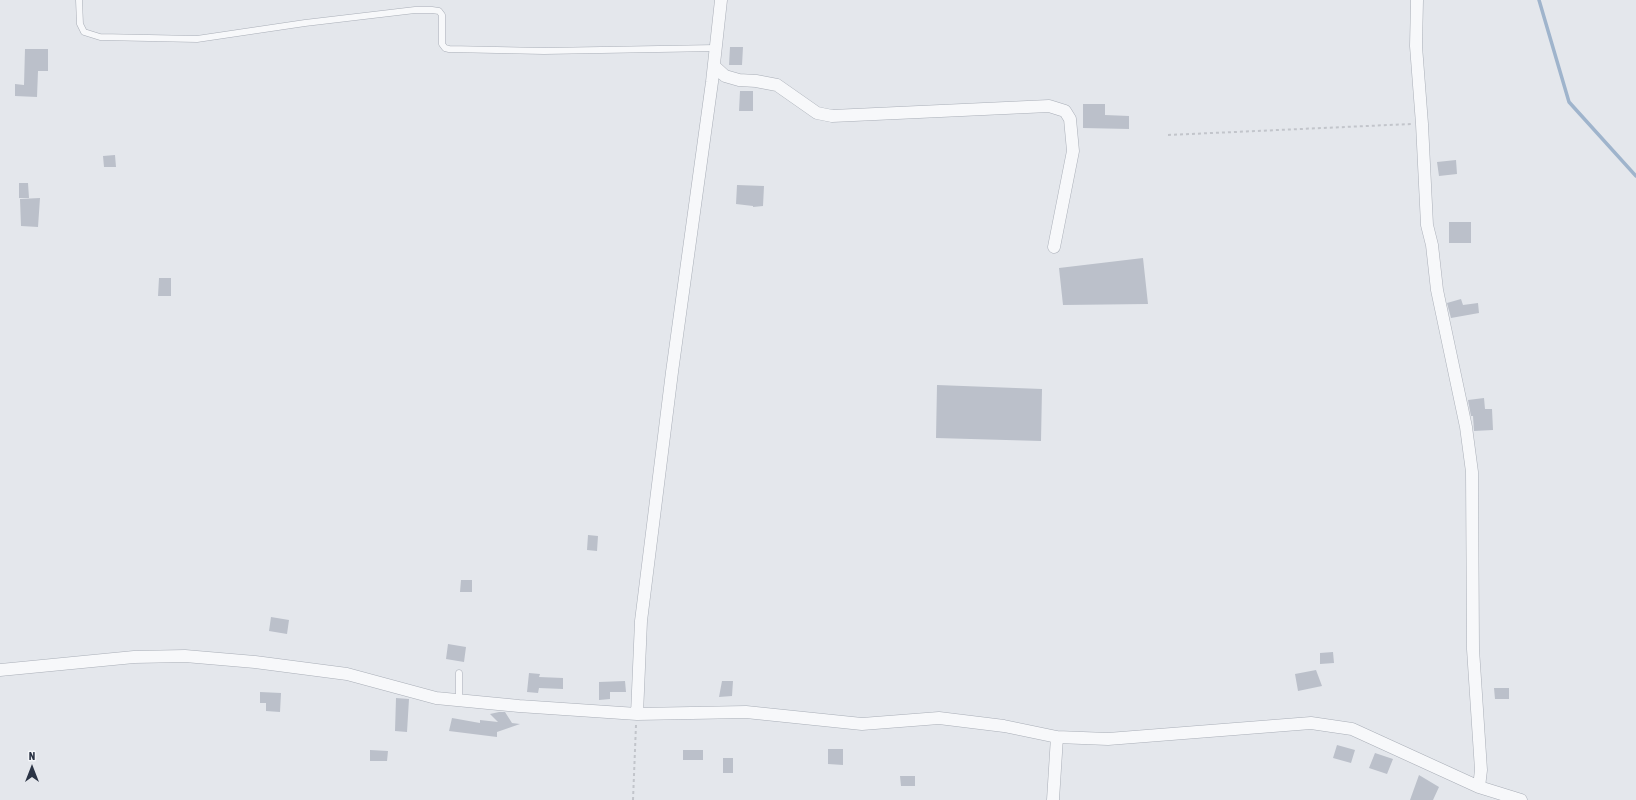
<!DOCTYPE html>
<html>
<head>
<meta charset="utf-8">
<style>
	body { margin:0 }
	#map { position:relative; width:1636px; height:800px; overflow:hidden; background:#e4e7ec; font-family:"Asap Condensed",sans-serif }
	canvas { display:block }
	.north { position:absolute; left:12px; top:748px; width:40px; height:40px; -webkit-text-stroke:3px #f4f6f9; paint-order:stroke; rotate:0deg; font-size:11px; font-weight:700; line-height:16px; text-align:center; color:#2b3445 }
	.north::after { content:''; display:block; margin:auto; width:14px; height:18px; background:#2b3445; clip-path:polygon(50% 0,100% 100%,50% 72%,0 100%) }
</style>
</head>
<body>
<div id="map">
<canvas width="1636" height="800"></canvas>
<div class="north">N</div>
</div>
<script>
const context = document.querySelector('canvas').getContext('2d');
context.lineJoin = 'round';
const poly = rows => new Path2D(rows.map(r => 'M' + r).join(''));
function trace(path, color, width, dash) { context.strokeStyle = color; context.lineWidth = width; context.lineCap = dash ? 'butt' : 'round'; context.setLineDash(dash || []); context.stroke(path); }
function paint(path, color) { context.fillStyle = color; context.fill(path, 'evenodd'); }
const stream = poly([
	[1539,0,1569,102,1636,176]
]);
const building = poly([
	[730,47,743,47,742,65,729,65],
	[25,49,48,49,48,71,38,71,37,97,15,96,15,84,24,85],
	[740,91,753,91,753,111,739,111],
	[1083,104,1105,104,1105,115,1129,116,1129,129,1083,128],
	[115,155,116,167,104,167,103,156],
	[1456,160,1457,174,1439,176,1437,162],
	[19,183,28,183,29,198,19,198],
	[737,185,764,186,763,206,753,207,753,206,736,204],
	[40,198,38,227,21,226,20,199],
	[1449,222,1471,222,1471,243,1449,243],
	[1143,258,1148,304,1063,305,1059,268],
	[159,278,171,278,171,296,158,296],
	[1461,299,1463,305,1478,303,1479,313,1451,318,1447,303],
	[937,385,1042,389,1041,441,936,438],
	[1484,398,1485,409,1492,409,1493,430,1474,431,1473,416,1471,416,1468,400],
	[588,535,598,536,597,551,587,550],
	[461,580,472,580,472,592,460,592],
	[271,617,289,620,287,634,269,631],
	[448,644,466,647,464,662,446,659],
	[1333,652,1334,663,1320,664,1320,653],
	[1316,670,1322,686,1298,691,1295,674],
	[529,673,540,674,539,677,563,678,563,689,539,688,538,693,527,692],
	[625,681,626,692,610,692,610,699,599,700,599,682],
	[722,681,733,681,732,696,719,697],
	[1494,688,1509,688,1509,699,1495,699],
	[260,692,281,693,280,712,266,711,266,703,260,703],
	[396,698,409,699,407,732,395,731],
	[499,712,505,712,512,723,520,724,497,732,497,737,449,731,452,718,480,723,480,720,498,722,490,714],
	[1337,745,1355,750,1351,763,1333,758],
	[828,749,843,749,843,765,828,764],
	[370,750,388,751,387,761,370,761],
	[683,750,703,750,703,760,683,760],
	[1375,753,1393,759,1387,774,1369,768],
	[723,758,733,758,733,773,723,773],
	[1419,775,1439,787,1433,800,1410,800],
	[900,776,915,776,915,786,901,786]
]);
const path = poly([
	[1168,135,1411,124],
	[633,800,636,725]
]);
const lane = poly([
	[79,0,80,24,84,32,100,37,197,39,305,23,415,10,432,10,439,11,442,15,442,44,445,48,449,49,544,51,716,48],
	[459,699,459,673]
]);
const street = poly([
	[1417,0,1416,46,1422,124,1427,225,1432,245,1437,290,1466,427,1472,472,1473,649,1481,770,1479,787],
	[714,66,725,76,739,80,756,81,777,85,817,113,832,116,1049,106,1065,111,1070,119,1073,151,1054,247],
	[0,670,134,657,185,656,255,662,347,674,436,698,519,706,637,714,746,712,862,724,939,718,1004,726,1057,737,1108,739,1311,723,1352,729,1479,787,1521,800],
	[637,714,641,621,672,372,712,82,721,0],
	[1053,800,1057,737]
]);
trace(stream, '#9fb4cc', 3.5);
paint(building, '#bbc0ca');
trace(lane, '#a9aeb7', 7);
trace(street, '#a9aeb7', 13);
trace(path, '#c2c5cb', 2, [3, 3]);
trace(lane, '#f7f8fa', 6);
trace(street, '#f7f8fa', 12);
</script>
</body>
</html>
